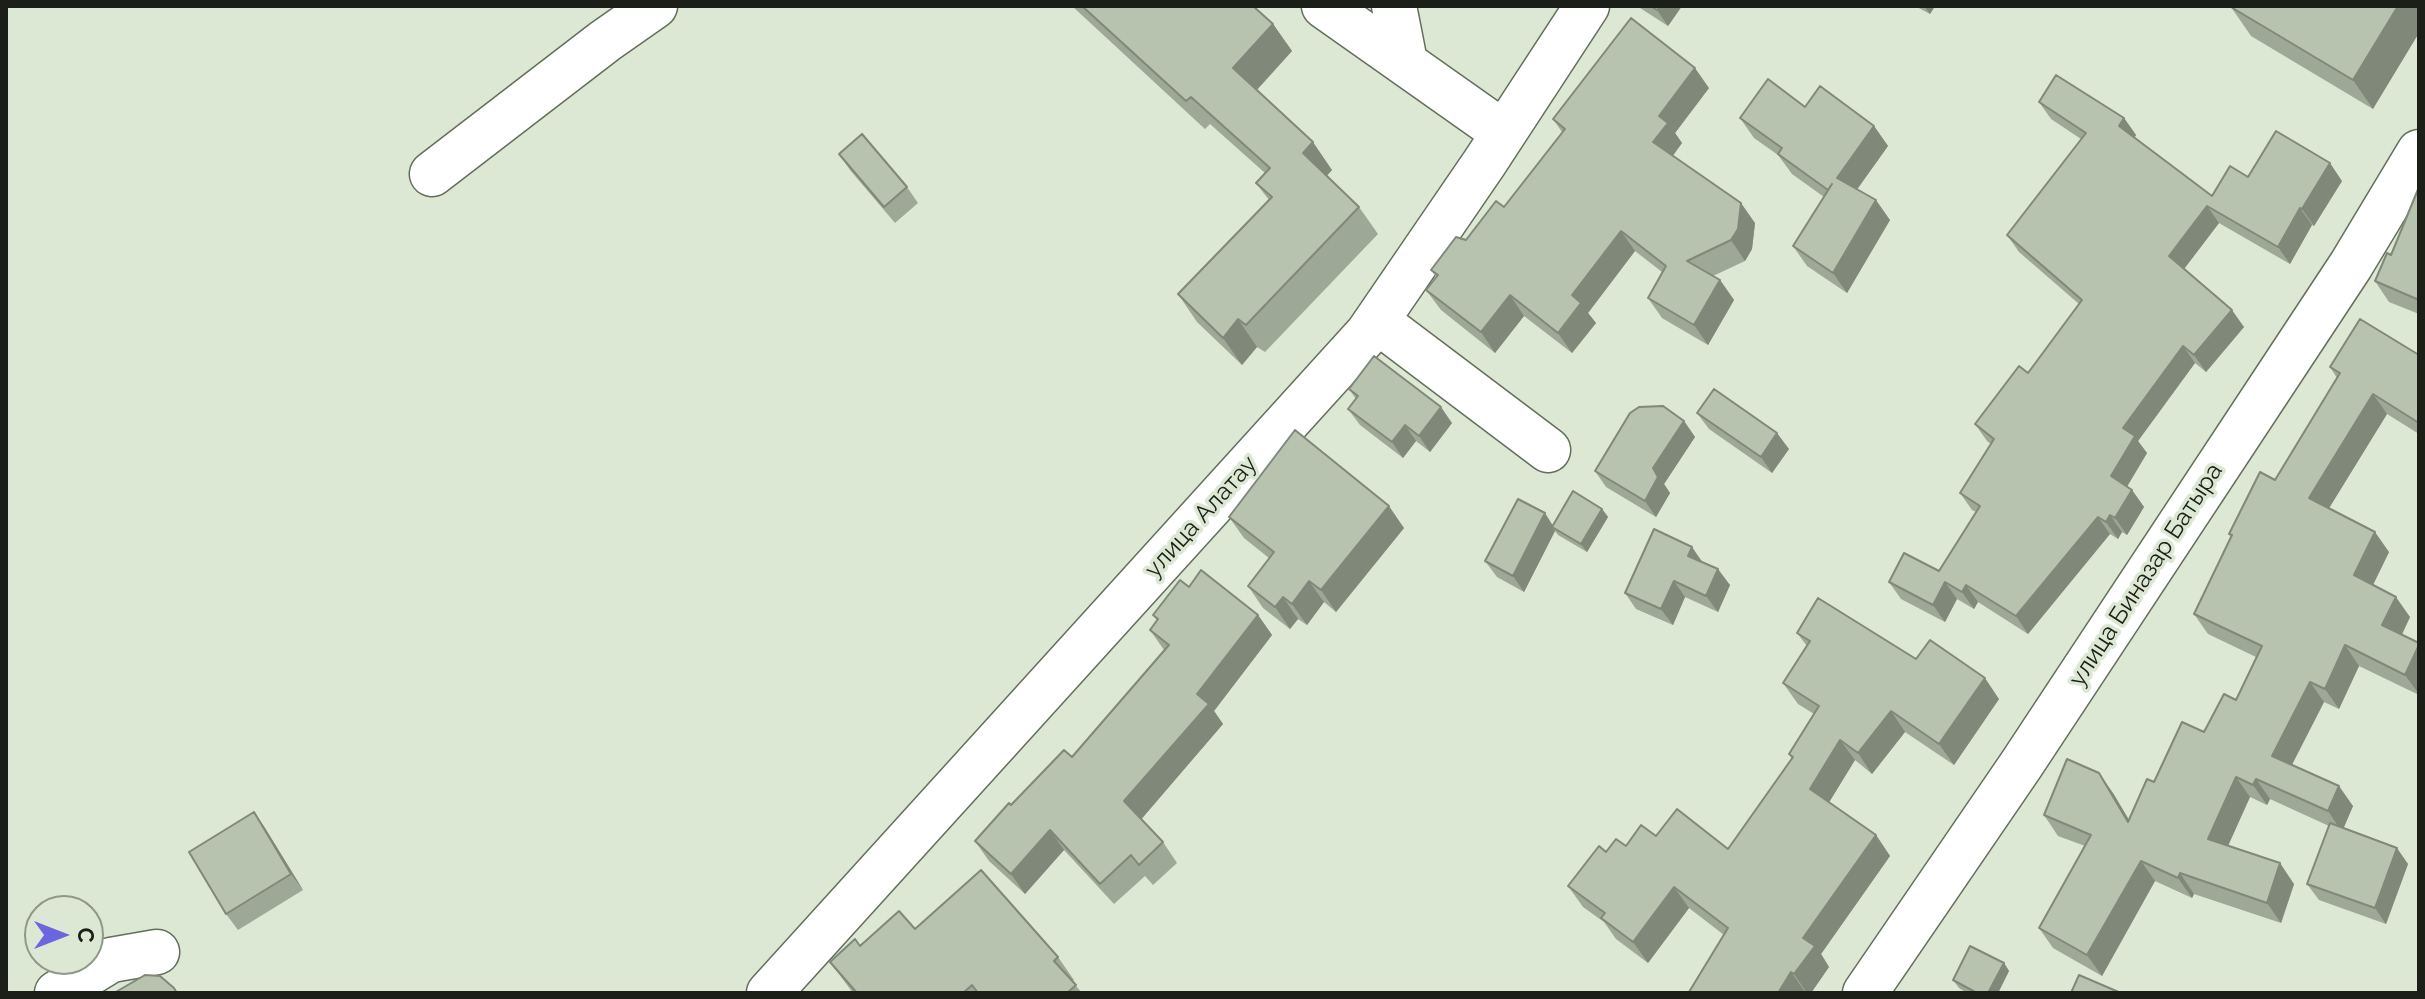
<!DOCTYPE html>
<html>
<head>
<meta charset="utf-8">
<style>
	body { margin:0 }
	#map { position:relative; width:2425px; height:999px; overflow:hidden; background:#dce8d3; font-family:Raleway,sans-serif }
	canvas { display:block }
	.frame { position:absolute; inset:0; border:8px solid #1b1f17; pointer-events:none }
	.north { position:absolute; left:24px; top:895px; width:80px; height:80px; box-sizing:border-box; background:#dce8d3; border:2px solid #8f9888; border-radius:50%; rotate:90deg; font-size:22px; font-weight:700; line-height:32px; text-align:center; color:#1b1f17 }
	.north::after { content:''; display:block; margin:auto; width:28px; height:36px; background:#6b66e0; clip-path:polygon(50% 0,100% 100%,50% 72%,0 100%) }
</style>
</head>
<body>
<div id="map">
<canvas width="2425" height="999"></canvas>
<div class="frame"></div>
<div class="north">С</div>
</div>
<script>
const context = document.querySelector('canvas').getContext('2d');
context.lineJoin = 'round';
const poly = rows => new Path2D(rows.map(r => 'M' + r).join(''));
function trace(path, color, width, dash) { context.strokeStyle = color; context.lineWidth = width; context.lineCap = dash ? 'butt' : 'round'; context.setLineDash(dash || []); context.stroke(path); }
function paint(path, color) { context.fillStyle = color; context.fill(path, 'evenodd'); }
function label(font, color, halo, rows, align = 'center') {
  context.font = font + ' Raleway,sans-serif'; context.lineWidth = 7; context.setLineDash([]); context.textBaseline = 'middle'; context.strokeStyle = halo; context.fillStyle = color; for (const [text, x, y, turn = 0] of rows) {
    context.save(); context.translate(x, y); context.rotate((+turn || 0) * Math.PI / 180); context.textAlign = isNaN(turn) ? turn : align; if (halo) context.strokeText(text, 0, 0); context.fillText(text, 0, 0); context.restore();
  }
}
const minor = poly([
	[1324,6,1504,133],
	[1394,6,1405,62],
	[432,174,605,41,655,6],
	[1377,321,1548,450],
	[57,993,111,960,157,952],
	[769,993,1368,333,1485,162,1587,6],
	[1865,993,2021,765,2351,265,2419,152]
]);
const wall = poly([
	[1072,6,1253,6,1273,24,1292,51,1257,90,1332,170,1327,176,1359,207,1378,234,1265,352,1257,347,1242,365,1197,322,1178,294,1269,200,1256,183,1265,173,1210,124,1205,129],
	[1637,6,1682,6,1668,26],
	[1915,6,1935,6,1930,14],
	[2419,6,2373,109,2251,36,2231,7],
	[1709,88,1675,133,1682,143,1673,156,1755,223,1752,249,1745,261,1713,276,1720,280,1734,300,1708,345,1662,318,1648,298,1662,272,1635,251,1588,313,1596,323,1572,353,1524,316,1495,353,1441,310,1426,290,1436,277,1431,270,1504,207,1562,132,1553,119],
	[2039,102,2124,118,2136,135,2134,138,2212,196,2248,177,2342,181,2314,226,2312,225,2290,264,2219,223,2184,269,2244,327,2206,372,2195,363,2138,441,2147,453,2127,487,2132,490,2144,507,2127,535,2122,532,2118,539,2110,534,2028,634,1978,602,1974,609,1957,599,1945,622,1901,599,1889,582,1939,571,1976,512,1972,510,1960,493,1991,444,1987,441,1975,424,2028,373,2079,304,2019,252,2007,235,2081,139,2051,119],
	[1805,107,1874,126,1888,146,1857,189,1890,220,1847,293,1807,266,1793,246,1824,197,1792,174,1778,155,1754,138,1740,118],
	[839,154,907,187,918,203,895,223,850,170],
	[2419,187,2419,314,2389,302,2375,281,2391,255],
	[2419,355,2419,434,2387,414,2329,508,2389,552,2373,585,2410,617,2402,635,2419,643,2419,695,2359,666,2339,709,2324,702,2292,765,2353,806,2343,828,2408,864,2386,924,2319,900,2307,884,2329,826,2270,799,2267,805,2250,797,2228,846,2294,884,2281,923,2194,894,2192,898,2155,881,2102,976,2053,948,2039,928,2085,846,2058,836,2044,815,2113,793,2129,820,2154,782,2236,700,2256,657,2208,634,2194,614,2231,537,2229,534,2275,480,2337,378,2330,367],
	[1349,389,1452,423,1430,452,1416,441,1403,458,1360,425,1348,409,1356,399],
	[1697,413,1789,449,1772,473,1709,429],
	[1684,421,1695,437,1664,484,1670,493,1656,517,1606,487,1595,471],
	[1602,509,1608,517,1587,552,1558,535,1555,531,1524,592,1497,577,1485,561,1553,525],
	[1229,517,1404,528,1336,612,1324,602,1307,625,1298,619,1290,629,1263,608,1248,586,1269,558,1244,538],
	[1703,562,1730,585,1718,612,1685,597,1673,625,1636,609,1625,593],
	[1189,587,1258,615,1272,635,1214,711,1223,724,1141,819,1163,842,1177,863,1153,885,1145,876,1114,904,1064,850,1025,894,989,861,975,841,1011,805,1072,757,1164,650,1150,630,1157,621,1153,615],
	[1797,633,1916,659,1999,699,1954,765,1905,732,1872,774,1855,760,1829,802,1876,835,1890,856,1821,954,1829,967,1811,993,1689,993,1724,935,1689,908,1648,963,1616,939,1604,922,1583,907,1568,886,1606,852,1656,836,1728,849,1792,759,1789,754,1814,714,1798,704,1783,683,1807,646],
	[254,812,265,828,303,890,238,930,226,914],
	[915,929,1058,957,1074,980,1072,981,1082,993,853,993,830,962,860,946],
	[2004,963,2009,971,1998,993,1967,993,1959,988,1953,980]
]);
const shadedWall = poly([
	[1660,6,1682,6,1668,26,1657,10],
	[1924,6,1935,6,1930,14],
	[2398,6,2419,6,2419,33,2373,109,2353,80],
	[1273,24,1292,51,1252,95,1233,68],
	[1695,68,1709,88,1675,133,1682,143,1667,163,1653,142,1659,116],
	[2124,118,2136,135,2131,143,2119,126],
	[1874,126,1888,146,1851,198,1837,178],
	[1313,142,1332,170,1322,180,1303,153],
	[2330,163,2342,181,2314,226,2302,209],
	[1876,200,1890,220,1847,293,1833,273],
	[1741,203,1755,223,1752,249,1745,261,1731,240],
	[2207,206,2219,223,2181,273,2169,256],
	[2300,208,2312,225,2290,264,2278,247],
	[1621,231,1635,251,1588,313,1596,323,1572,353,1558,333,1572,295],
	[1720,280,1734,300,1708,345,1694,325],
	[1510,295,1524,316,1495,353,1481,332],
	[2232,310,2244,327,2206,372,2194,355],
	[1238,319,1257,347,1242,365,1223,338],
	[2183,346,2195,363,2138,441,2147,453,2123,493,2111,476,2123,428],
	[2373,394,2387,414,2323,518,2309,498],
	[1441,407,1452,423,1430,452,1419,436],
	[1684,421,1695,437,1664,484,1670,493,1656,517,1645,501,1653,468],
	[1405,425,1416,441,1403,458,1392,442],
	[1777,433,1789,449,1772,473,1761,457],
	[2132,490,2144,507,2127,535,2115,518],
	[1389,506,1404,528,1336,612,1321,590],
	[1602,509,1608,517,1587,552,1581,544],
	[1545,513,1555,529,1552,527,1555,531,1524,592,1513,576],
	[2110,515,2122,532,2118,539,2106,522],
	[2098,517,2110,534,2028,634,2016,616],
	[2375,532,2389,552,2368,595,2354,575],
	[1692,547,1703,563,1688,556],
	[1718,569,1730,585,1718,612,1706,596],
	[1309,581,1324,602,1307,625,1292,604],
	[1674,581,1685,597,1673,625,1661,609],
	[1945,582,1957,599,1945,622,1933,605],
	[1966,585,1978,602,1974,609,1962,592],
	[1283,597,1298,619,1290,629,1275,607],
	[2396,597,2410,617,2396,646,2382,625],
	[1258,615,1272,635,1214,711,1223,724,1139,822,1124,801,1197,694],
	[2345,645,2359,666,2339,709,2325,689],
	[2419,645,2419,694,2405,675],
	[1985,678,1999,699,1954,765,1939,744],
	[2310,682,2324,702,2286,776,2272,756],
	[1891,711,1905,732,1872,774,1858,753],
	[1840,740,1855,760,1825,809,1810,789],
	[2099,773,2113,793,2142,842,2128,822],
	[2236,777,2250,797,2222,859,2208,839],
	[2256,779,2270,799,2267,805,2253,785],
	[2339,786,2353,806,2342,832,2328,811],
	[254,812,265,828,303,890,291,874],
	[1050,830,1064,850,1025,894,1011,874],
	[1876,835,1890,856,1821,954,1829,967,1811,993,1807,993,1794,974,1803,938],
	[2397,848,2408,864,2386,924,2375,908],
	[2141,861,2155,881,2102,976,2087,955],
	[2280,863,2294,884,2281,923,2267,903],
	[2180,873,2194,894,2192,898,2178,878],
	[1674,887,1689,908,1648,963,1633,942],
	[2004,963,2009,971,1998,993,1988,993],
	[1791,972,1806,993,1778,993]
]);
const building = poly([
	[1082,6,1253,6,1273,24,1233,68,1313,142,1303,153,1359,207,1246,325,1238,319,1223,338,1178,294,1272,197,1256,183,1270,168,1191,97,1186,101,1082,6],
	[1650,6,1660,6,1657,10,1650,6],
	[2232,6,2398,6,2353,80,2231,7,2232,6],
	[1631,18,1695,68,1659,116,1668,123,1653,142,1741,203,1738,229,1731,240,1687,261,1720,280,1694,325,1648,298,1666,266,1621,231,1572,295,1581,303,1558,333,1510,295,1481,332,1426,290,1438,275,1431,270,1456,237,1466,240,1496,201,1504,207,1565,129,1553,119,1631,18],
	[2056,75,2124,118,2119,126,2212,196,2230,166,2248,177,2276,131,2330,163,2302,209,2300,208,2278,247,2207,206,2169,256,2232,310,2194,355,2183,346,2123,428,2135,436,2111,476,2132,490,2115,518,2110,515,2106,522,2098,517,2016,616,1966,585,1962,592,1945,582,1933,605,1889,582,1904,553,1939,571,1980,506,1960,493,1994,439,1975,424,2019,366,2028,373,2082,300,2007,235,2086,133,2039,102,2056,75],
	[1768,79,1805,107,1820,86,1874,126,1837,178,1876,200,1833,273,1793,246,1832,184,1828,190,1778,154,1782,148,1740,118,1768,79],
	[862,134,907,187,884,207,839,154,862,134],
	[2419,187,2419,300,2375,281,2387,253,2391,255,2419,187],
	[2360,319,2419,355,2419,423,2373,394,2309,498,2375,532,2354,575,2396,597,2382,625,2419,643,2419,645,2405,675,2345,645,2325,689,2310,682,2272,756,2339,786,2328,811,2256,779,2253,785,2236,777,2208,839,2280,863,2267,903,2180,873,2178,878,2141,861,2087,955,2039,928,2091,835,2044,815,2067,759,2099,773,2128,822,2147,779,2154,782,2182,722,2204,732,2224,694,2236,700,2262,646,2194,614,2232,535,2229,534,2260,472,2275,480,2340,373,2330,367,2360,319],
	[1374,356,1441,407,1419,436,1405,425,1392,442,1348,409,1358,396,1349,389,1374,356],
	[1714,389,1777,433,1761,457,1697,413,1714,389],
	[1663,406,1684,421,1653,468,1658,477,1645,501,1595,471,1630,413,1639,407,1663,406],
	[1295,430,1389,506,1321,590,1309,581,1292,604,1283,597,1275,607,1248,586,1274,552,1229,517,1295,430],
	[1573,491,1602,509,1581,544,1552,527,1573,491],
	[1518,499,1545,513,1513,576,1485,561,1518,499],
	[1654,529,1692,547,1688,556,1718,569,1706,596,1674,581,1661,609,1625,593,1654,529],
	[1201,570,1258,615,1197,694,1209,704,1124,801,1163,842,1139,865,1131,855,1100,884,1050,830,1011,874,975,841,1009,803,1011,805,1064,750,1072,757,1169,645,1150,630,1158,619,1153,615,1180,580,1189,587,1201,570],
	[1818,598,1916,659,1930,640,1985,678,1939,744,1891,711,1858,753,1840,740,1810,789,1876,835,1803,938,1815,946,1794,974,1791,972,1778,993,1690,993,1689,992,1728,928,1674,887,1633,942,1601,918,1605,913,1568,886,1599,846,1606,852,1616,839,1626,846,1641,825,1656,836,1677,809,1728,849,1793,757,1789,754,1819,706,1783,683,1810,641,1797,633,1818,598],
	[254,812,291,874,226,914,189,852,254,812],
	[2330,823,2397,848,2375,908,2307,884,2330,823],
	[981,870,1058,957,1054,961,1076,985,1067,993,978,993,972,985,963,993,857,993,830,962,855,939,860,946,899,911,915,929,981,870],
	[1970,946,2004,963,1988,993,1977,993,1953,980,1970,946],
	[145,975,160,976,174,988,177,993,114,993,145,975],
	[2079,975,2121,993,2071,993,2079,975]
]);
const streetNames = [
	["улица Алатау",1201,517,-48],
	["улица Биназар Батыра",2146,575,-57]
];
trace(minor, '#636e5b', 47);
trace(minor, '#fff', 44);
paint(wall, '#9da896');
paint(shadedWall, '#80887a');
paint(building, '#b7c3ae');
trace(building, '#80887a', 2);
label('24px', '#1b1f17', '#dce8d3', streetNames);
</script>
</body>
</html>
